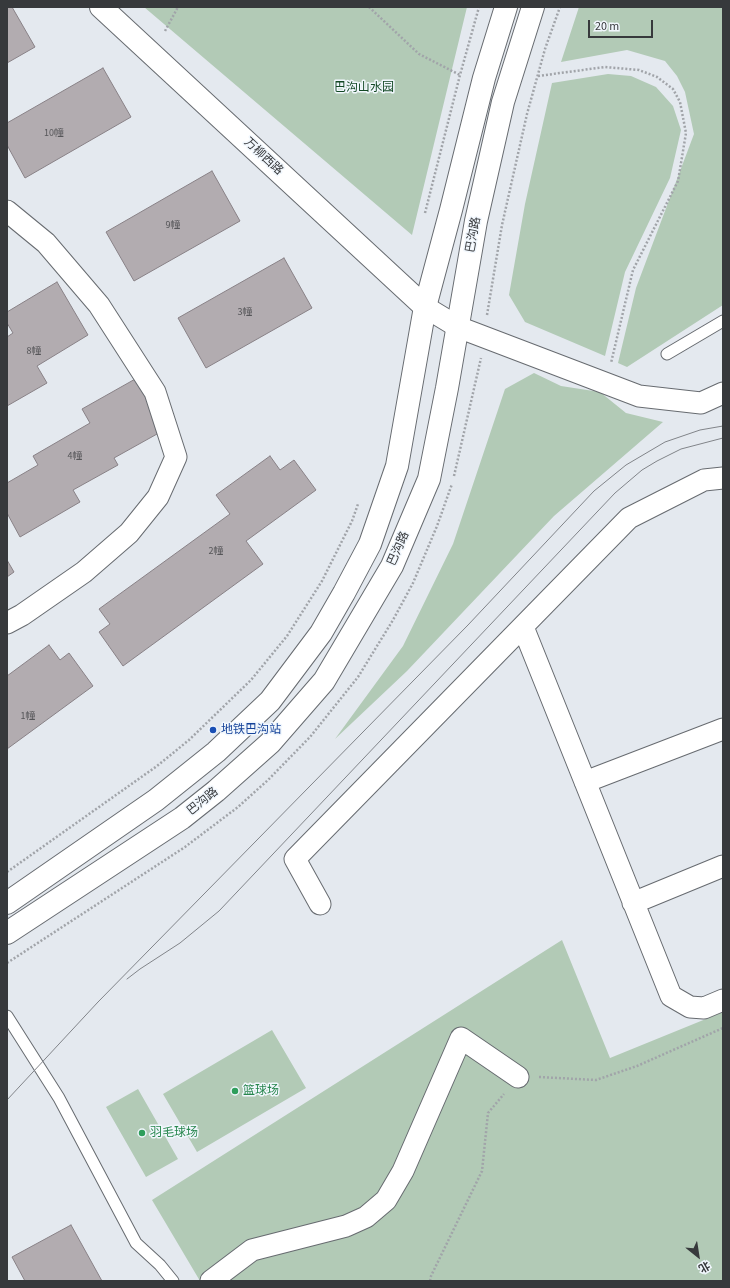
<!DOCTYPE html>
<html>
<head>
<meta charset="utf-8">
<style>
	body { margin:0 }
	#map { position:relative; width:730px; height:1288px; overflow:hidden; background:#e4e9ef; font-family:"Source Sans 3","Noto Sans SC",sans-serif }
	canvas { display:block }
	.frame { position:absolute; inset:0; border:8px solid #37393c; pointer-events:none }
	.north { position:absolute; left:678px; top:1236px; width:40px; height:40px; -webkit-text-stroke:3px #f1f7fd; paint-order:stroke; rotate:150deg; font-size:11px; font-weight:700; line-height:16px; text-align:center; color:#37393c }
	.north::after { content:''; display:block; margin:auto; width:14px; height:18px; background:#37393c; clip-path:polygon(50% 0,100% 100%,50% 72%,0 100%) }
	.scale { position:absolute; left:588px; top:20px; width:65px; height:18px; box-sizing:border-box; border:2px solid #37393c; border-top:0; padding-left:5px; font-size:12px; line-height:14px; white-space:nowrap; color:#37393c; -webkit-text-stroke:3px #f1f7fd; paint-order:stroke }
</style>
</head>
<body>
<div id="map">
<canvas width="730" height="1288"></canvas>
<div class="frame"></div>
<div class="north">北</div>
<div class="scale">20 m</div>
</div>
<script>
const context = document.querySelector('canvas').getContext('2d');
context.lineJoin = 'round';
function paint(path, color) { context.fillStyle = color; context.fill(path, 'evenodd'); }
const poly = rows => new Path2D(rows.map(r => 'M' + r).join(''));
function trace(path, color, width, dash) { context.strokeStyle = color; context.lineWidth = width; context.lineCap = dash ? 'butt' : 'round'; context.setLineDash(dash || []); context.stroke(path); }
function label(font, color, halo, rows, align = 'center') {
  context.font = font + ' "Source Sans 3","Noto Sans SC",sans-serif'; context.lineWidth = 3; context.setLineDash([]); context.textBaseline = 'middle'; context.strokeStyle = halo; context.fillStyle = color; for (const [text, x, y, turn = 0] of rows) {
    context.save(); context.translate(x, y); context.rotate((+turn || 0) * Math.PI / 180); context.textAlign = isNaN(turn) ? turn : align; if (halo) context.strokeText(text, 0, 0); context.fillText(text, 0, 0); context.restore();
  }
}
const green = poly([
	[144,7,467,7,412,235],
	[579,7,723,7,723,305,627,367,618,363,636,288,694,134,685,92,677,76,665,61,627,50,561,62],
	[608,74,631,76,656,87,673,106,681,130,670,178,625,272,605,356,525,322,509,295,525,204,552,83],
	[534,373,561,386,600,392,626,413,663,422,554,516,407,671,335,739,403,646,453,544,505,389],
	[562,940,610,1058,723,1012,723,1281,200,1281,152,1200],
	[272,1030,306,1088,197,1152,163,1094],
	[138,1089,178,1159,146,1177,106,1107]
]);
const building = poly([
	[7,7,12,7,35,47,7,63,7,7],
	[103,68,131,117,25,178,7,145,7,123,103,68],
	[212,171,240,221,134,281,106,232,212,171],
	[284,258,312,308,206,368,178,318,284,258],
	[57,282,88,335,37,366,47,383,7,406,7,337,13,333,7,323,7,312,57,282],
	[137,378,166,429,114,458,118,465,73,490,80,502,20,537,7,513,7,483,38,465,33,456,90,423,82,409,137,378],
	[270,456,280,470,294,460,316,490,246,541,263,564,123,666,99,632,110,624,99,609,230,514,216,495,270,456],
	[7,560,14,572,7,577,7,560],
	[49,645,60,660,69,653,93,686,7,749,7,676,49,645],
	[71,1225,102,1281,25,1281,12,1257,71,1225]
]);
const path = poly([
	[369,7,419,54,460,75],
	[165,31,178,7],
	[538,76,605,67,639,70,657,77,673,89,680,102,686,133,678,181,633,270,611,363],
	[425,213,460,75,479,7],
	[487,315,502,225,527,114,545,49,560,7],
	[454,476,481,358],
	[7,872,157,766,189,740,251,680,287,636,322,581,352,521,358,504],
	[7,963,185,847,238,807,268,780,310,737,358,677,393,620,413,583,437,526,452,484],
	[539,1077,596,1080,637,1066,723,1028],
	[430,1281,431,1276,482,1171,488,1113,504,1094]
]);
const lane = poly([
	[667,354,723,321],
	[7,1016,59,1098,136,1243,160,1265,173,1281]
]);
const street = poly([
	[7,211,46,243,99,305,155,392,176,457,158,497,129,533,84,572,22,615,7,623],
	[425,307,458,327,639,396,701,403,723,393],
	[523,627,671,996,690,1007,704,1008,723,1000],
	[585,782,723,729],
	[633,903,723,866],
	[320,904,295,859,629,518,704,480,723,478],
	[211,1281,252,1250,346,1226,366,1217,386,1200,403,1171,461,1038,518,1077]
]);
const secondary = poly([
	[101,7,425,307],
	[7,903,156,800,216,752,270,701,321,633,344,593,370,544,397,466,425,307,451,210,484,78,506,7],
	[7,933,182,818,216,791,270,743,324,681,392,566,429,479,447,388,476,221,503,102,533,7]
]);
const tram = poly([
	[127,979,140,969,180,943,219,911,615,493,642,470,657,461,681,449,723,438],
	[7,1100,98,1002,468,625,594,491,626,465,665,442,700,430,723,426]
]);
const markers = [
	[213,730,4,"#1a4fb4"],
	[235,1091,4,"#2e9e5b"],
	[142,1133,4,"#2e9e5b"]
];
const numberNames = [
	["10幢",54,134],
	["9幢",173,226],
	["3幢",245,313],
	["8幢",34,352],
	["4幢",75,457],
	["2幢",216,552],
	["1幢",28,717]
];
const parkNames = [
	["巴沟山水园",364,88]
];
const streetNames = [
	["万柳西路",263,157,43],
	["巴沟路",474,235,-80],
	["巴沟路",399,549,-66],
	["巴沟路",203,802,-39]
];
const transitNames = [
	["地铁巴沟站",221,730]
];
const leisureNames = [
	["篮球场",243,1091],
	["羽毛球场",150,1133]
];
paint(green, '#b2cab6');
paint(building, '#b2acb0');
trace(building, '#888186', 1);
trace(lane, '#676b70', 13);
trace(street, '#676b70', 23);
trace(secondary, '#676b70', 24);
trace(path, '#a1a4a9', 2.5, [2, 2]);
trace(lane, '#fff', 11);
trace(street, '#fff', 21);
trace(secondary, '#fff', 22);
trace(tram, '#818489', 1);
for (const [x, y, r, color] of markers) { const dot = new Path2D(); dot.arc(x, y, r, 0, 2 * Math.PI); context.fillStyle = color; context.fill(dot); trace(dot, '#f1f7fd', 1.5); }
label('10px', '#565659', null, numberNames);
label('12px', '#124824', '#f1f7fd', parkNames);
label('12px', '#37393c', '#f1f7fd', streetNames);
label('12px', '#164399', '#f1f7fd', transitNames, 'left');
label('12px', '#27864d', '#f1f7fd', leisureNames, 'left');
</script>
</body>
</html>
